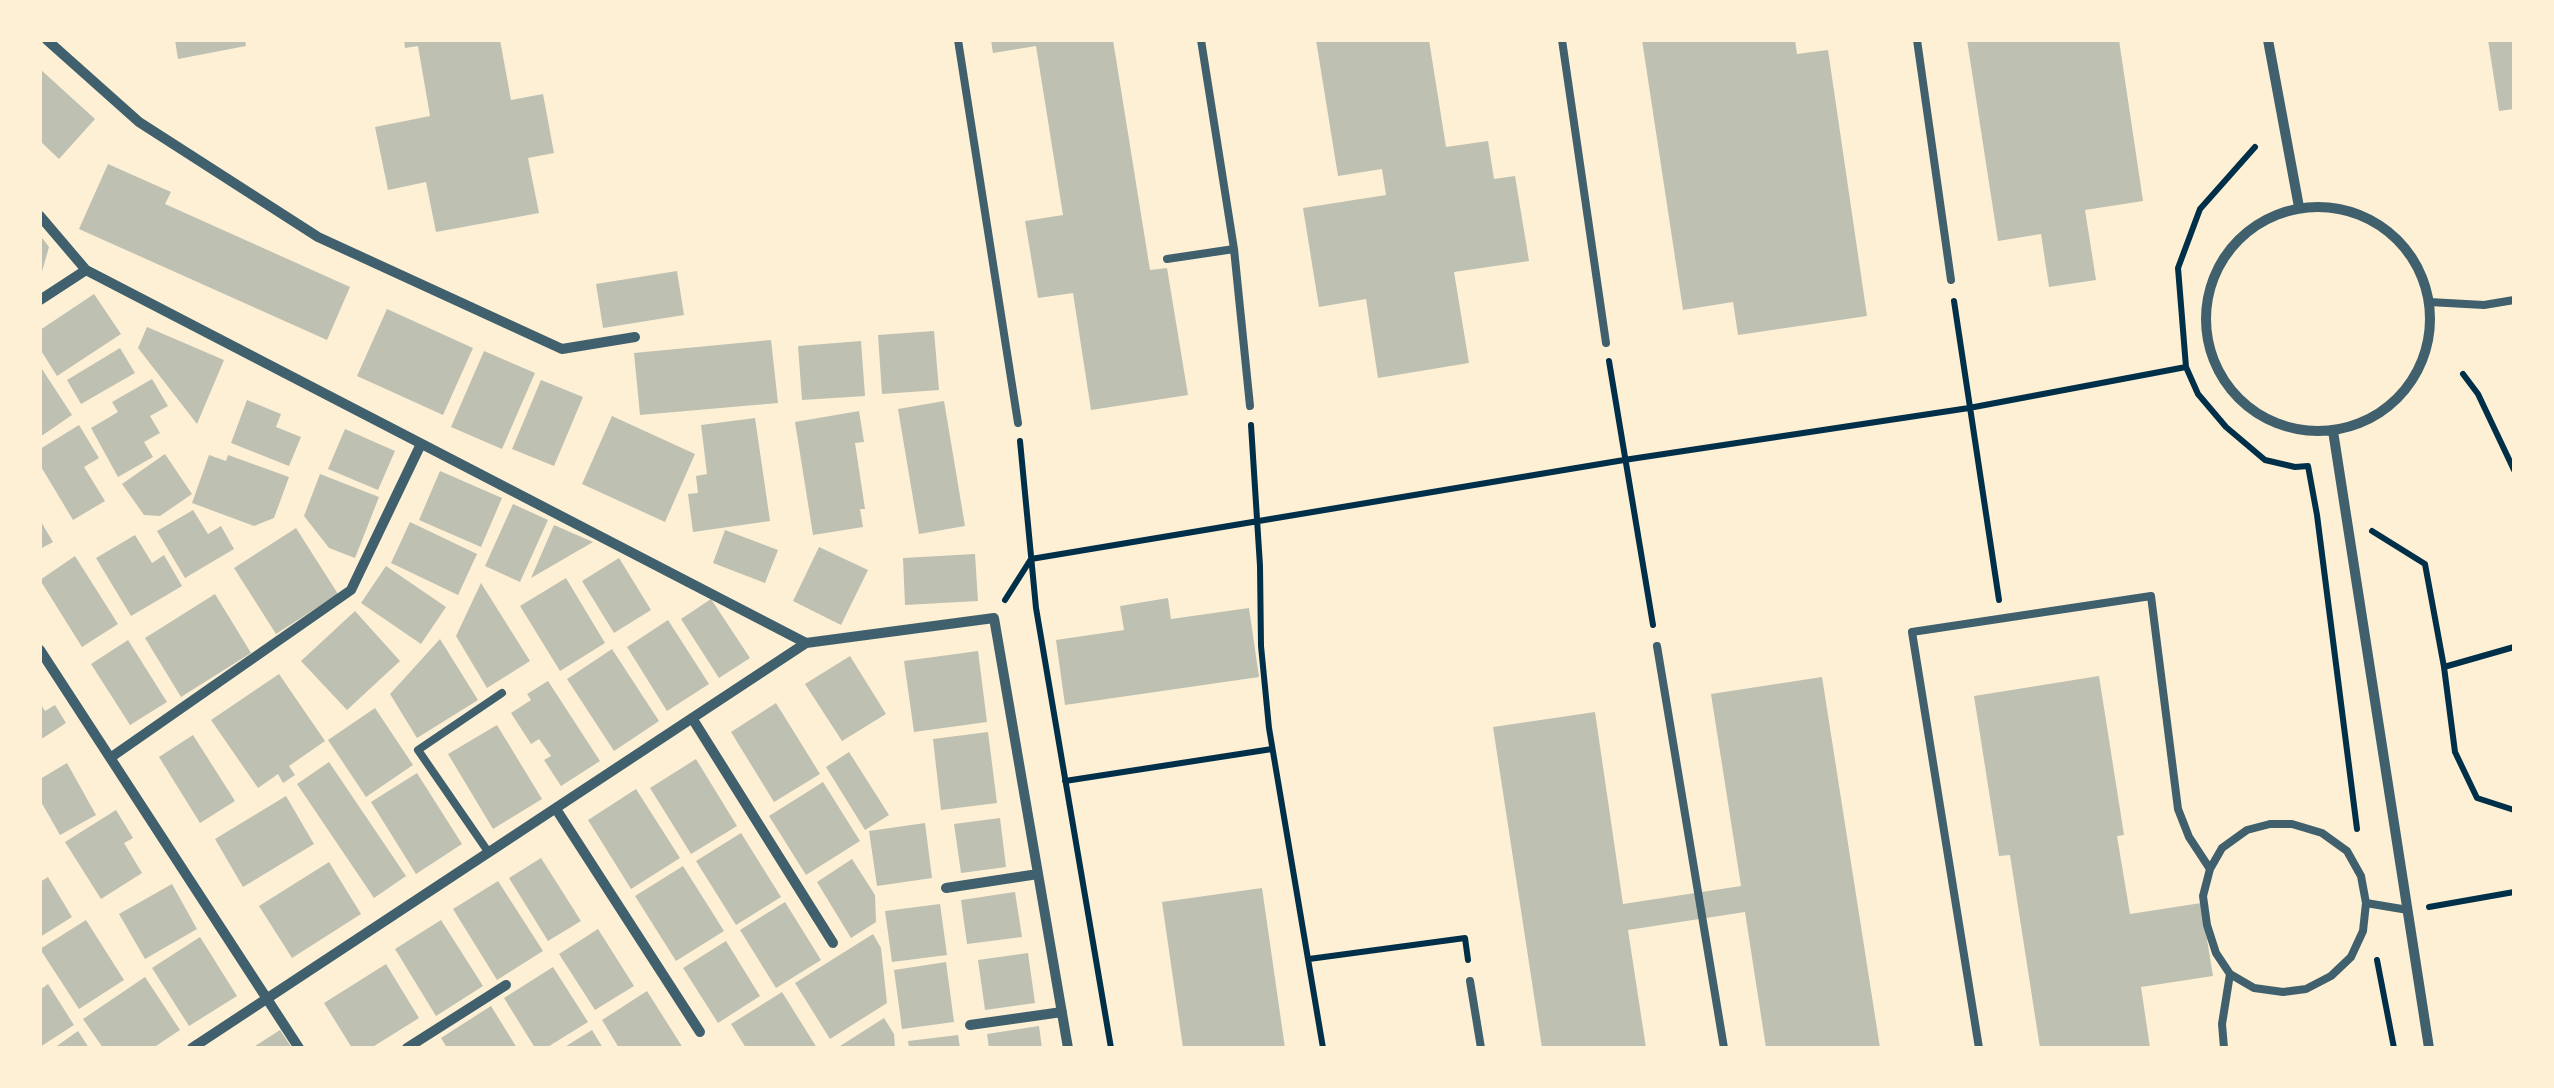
<!DOCTYPE html>
<html>
<head>
<meta charset="utf-8">
<style>
	body { margin:0 }
	#map { position:relative; width:2554px; height:1088px; overflow:hidden; background:#fdf0d5; font-family:"Golos Text",sans-serif }
	canvas { display:block }
	.frame { position:absolute; inset:0; border:42px solid #fdf0d5; pointer-events:none }
</style>
</head>
<body>
<div id="map">
<canvas width="2554" height="1088"></canvas>
<div class="frame"></div>
</div>
<script>
const context = document.querySelector('canvas').getContext('2d');
context.lineJoin = 'round';
function paint(path, color) { context.fillStyle = color; context.fill(path, 'evenodd'); }
const poly = rows => new Path2D(rows.map(r => 'M' + r).join(''));
function trace(path, color, width, dash) { context.strokeStyle = color; context.lineWidth = width; context.lineCap = dash ? 'butt' : 'round'; context.setLineDash(dash || []); context.stroke(path); }
const building = poly([
	[175,40,245,40,246,46,178,59],
	[404,40,500,40,511,100,543,94,554,153,528,158,539,213,436,232,426,182,388,190,375,127,430,116,418,46,405,48],
	[991,40,1113,40,1150,270,1167,268,1188,395,1091,410,1073,293,1038,298,1025,221,1063,215,1036,46,993,53],
	[1316,40,1429,40,1446,147,1488,141,1494,179,1515,176,1529,261,1454,272,1469,363,1378,378,1366,299,1319,307,1303,208,1386,195,1382,169,1338,176],
	[1642,40,1795,40,1797,54,1828,50,1867,316,1738,335,1733,302,1683,310],
	[1967,40,2119,40,2143,201,2085,210,2096,280,2049,287,2041,234,1998,241],
	[2488,40,2514,40,2514,109,2499,111],
	[40,69,95,119,59,159,40,141],
	[108,164,171,192,165,204,350,287,327,340,79,229],
	[40,235,49,247,41,275,40,275],
	[677,271,684,315,603,328,596,284],
	[94,294,121,334,57,376,40,349,40,330],
	[387,309,473,348,443,415,357,376],
	[147,327,224,360,197,424,138,348],
	[934,331,939,390,882,394,878,335],
	[771,340,778,403,640,415,634,353],
	[861,341,865,396,802,400,798,346],
	[120,348,135,373,81,404,67,380],
	[484,351,535,373,502,449,451,427],
	[40,366,72,415,40,437],
	[152,379,168,406,150,416,160,433,144,442,153,457,118,477,91,428,118,412,112,402],
	[541,380,583,397,554,466,512,449],
	[247,400,281,414,276,427,301,437,289,466,231,443],
	[944,401,965,526,919,534,898,409],
	[859,411,864,442,855,443,865,509,860,509,863,527,813,535,795,422],
	[612,416,695,454,665,522,582,484],
	[755,418,770,521,693,532,688,494,698,493,696,476,707,474,701,425],
	[79,425,99,458,84,467,105,501,73,520,40,465,40,449],
	[345,429,395,451,378,490,328,469],
	[165,454,192,494,160,516,144,515,122,484],
	[209,455,226,461,228,455,289,477,274,518,254,526,192,503],
	[440,471,502,498,481,547,419,520],
	[320,474,379,497,355,558,329,548,304,516],
	[513,504,548,520,520,582,485,566],
	[193,510,208,534,221,526,234,549,185,578,157,531],
	[40,520,53,542,40,549],
	[410,522,477,554,458,595,391,563],
	[554,525,593,542,531,578],
	[296,528,338,594,276,634,234,568],
	[725,530,778,550,765,583,713,563],
	[135,535,152,563,164,555,182,586,131,616,96,558],
	[819,547,868,570,841,625,793,601],
	[975,554,978,601,905,605,903,558],
	[75,556,118,624,82,647,40,580],
	[619,558,651,610,614,633,582,581],
	[386,566,446,607,421,644,361,603],
	[566,578,605,643,560,671,520,606],
	[481,583,530,661,487,688,456,636],
	[215,594,251,653,181,697,145,638],
	[1168,598,1171,619,1249,608,1259,677,1065,705,1056,640,1124,630,1120,606],
	[711,599,750,658,719,678,681,619],
	[355,611,400,661,347,710,301,661],
	[668,620,709,684,667,711,627,647],
	[440,639,478,700,417,738,390,694],
	[128,640,167,702,130,725,91,664],
	[612,649,659,721,614,751,567,679],
	[978,651,987,722,914,732,904,661],
	[850,656,886,714,842,741,805,684],
	[279,674,325,741,289,766,295,775,283,783,278,774,258,788,211,720],
	[2099,676,2124,835,2117,836,2130,914,2201,903,2213,976,2141,987,2150,1048,2040,1048,2010,855,1999,856,1974,696],
	[1822,677,1880,1048,1766,1048,1745,912,1628,930,1646,1048,1542,1048,1493,727,1595,712,1623,904,1741,886,1711,694],
	[548,681,600,761,561,786,544,760,551,756,539,739,531,744,511,713,531,700,527,694],
	[40,703,45,711,55,705,66,723,40,740],
	[776,703,820,774,774,802,731,732],
	[375,708,413,765,366,797,328,740],
	[497,725,542,799,493,829,448,754],
	[988,732,997,803,941,810,933,739],
	[193,735,235,801,200,823,159,757],
	[849,752,889,815,865,830,826,767],
	[696,759,737,826,691,854,650,788],
	[329,762,406,876,374,898,297,784],
	[67,763,96,815,60,835,40,800,40,779],
	[417,773,462,844,416,874,371,802],
	[823,782,860,841,806,875,769,816],
	[636,789,680,858,631,889,588,820],
	[286,796,314,844,243,887,215,839],
	[116,810,133,838,124,843,142,873,101,899,65,842],
	[1000,818,1006,867,961,873,954,824],
	[925,823,932,878,877,886,869,831],
	[741,833,781,897,736,925,696,861],
	[541,858,581,921,548,941,509,878],
	[852,859,875,895,876,922,851,938,817,882],
	[329,862,361,914,292,958,259,906],
	[683,866,724,931,676,961,635,896],
	[48,877,72,917,40,937,40,882],
	[498,881,543,951,497,980,453,909],
	[172,884,197,929,145,959,119,914],
	[1262,888,1285,1048,1183,1048,1162,902],
	[1015,892,1022,937,967,944,961,900],
	[785,902,821,960,776,988,740,930],
	[940,904,947,955,892,962,885,911],
	[86,920,124,980,79,1009,40,949],
	[441,920,483,986,436,1016,395,949],
	[598,929,634,986,595,1010,559,954],
	[873,934,881,948,887,1003,830,1039,795,983],
	[200,937,237,996,189,1026,152,968],
	[726,941,760,996,718,1023,683,968],
	[1028,953,1035,1003,985,1010,978,960],
	[946,962,954,1022,902,1029,894,970],
	[386,964,419,1018,371,1048,352,1048,324,1003],
	[553,967,588,1022,546,1048,535,1048,504,998],
	[145,977,180,1030,153,1048,103,1048,83,1019],
	[48,984,74,1025,40,1047,40,990],
	[647,991,683,1048,619,1048,602,1020],
	[782,992,817,1048,746,1048,731,1024],
	[491,1006,517,1048,447,1048,441,1038],
	[884,1018,894,1034,895,1048,837,1048],
	[1039,1026,1042,1048,989,1048,987,1034],
	[280,1030,292,1048,252,1048],
	[592,1030,603,1048,563,1048],
	[78,1031,89,1048,54,1048],
	[958,1035,960,1048,909,1048,908,1041]
]);
const path = poly([
	[2255,147,2200,209,2178,268,2186,367,2198,394,2226,427,2265,460,2295,467,2308,466,2317,515,2357,829],
	[1954,301,1999,600],
	[1609,361,1653,625],
	[2463,374,2478,394,2514,470],
	[1251,425,1260,566,1261,646,1269,728,1323,1048],
	[1020,441,1036,608,1111,1048],
	[2372,531,2425,564,2444,667,2514,647],
	[1005,600,1031,559,1624,460,1969,408,2186,367],
	[2444,667,2455,752,2477,798,2514,810],
	[1065,781,1272,749],
	[2429,907,2514,892],
	[1309,959,1465,938,1468,960],
	[2377,960,2394,1048]
]);
const service = poly([
	[958,40,1018,423],
	[1201,40,1234,249,1250,406],
	[1562,40,1606,343],
	[1917,40,1951,280],
	[1167,259,1234,249],
	[2429,302,2484,305,2514,300],
	[1657,646,1724,1048],
	[2270,824,2292,824,2322,833,2347,851,2361,876,2366,903,2363,931,2351,957,2331,976,2306,989,2283,992,2254,988,2230,974,2216,953,2207,925,2203,896,2210,869,2222,848,2247,830,2270,824],
	[489,853,418,750,502,693],
	[2366,903,2408,910],
	[1470,981,1481,1048],
	[1979,1048,1912,632,2151,596,2178,809,2189,837,2210,869],
	[2224,1048,2222,1024,2230,974]
]);
const minor = poly([
	[47,40,139,122,318,237,562,349,635,337],
	[2268,40,2299,207],
	'2206 319a112 112 0 1 1 224 0a112 112 0 1 1-224 0Z',
	[40,216,86,270,806,643],
	[40,300,86,270],
	[2333,431,2429,1048],
	[40,650,299,1048],
	[692,718,833,943],
	[110,758,351,590,421,444],
	[556,809,700,1032],
	[946,888,1038,874],
	[970,1025,1062,1012],
	[192,1048,806,643,994,618,1068,1048],
	[407,1048,506,985]
]);
paint(building, '#bec0b2');
trace(path, '#003049', 6);
trace(service, '#3f606c', 8);
trace(minor, '#3f606c', 10);
</script>
</body>
</html>
